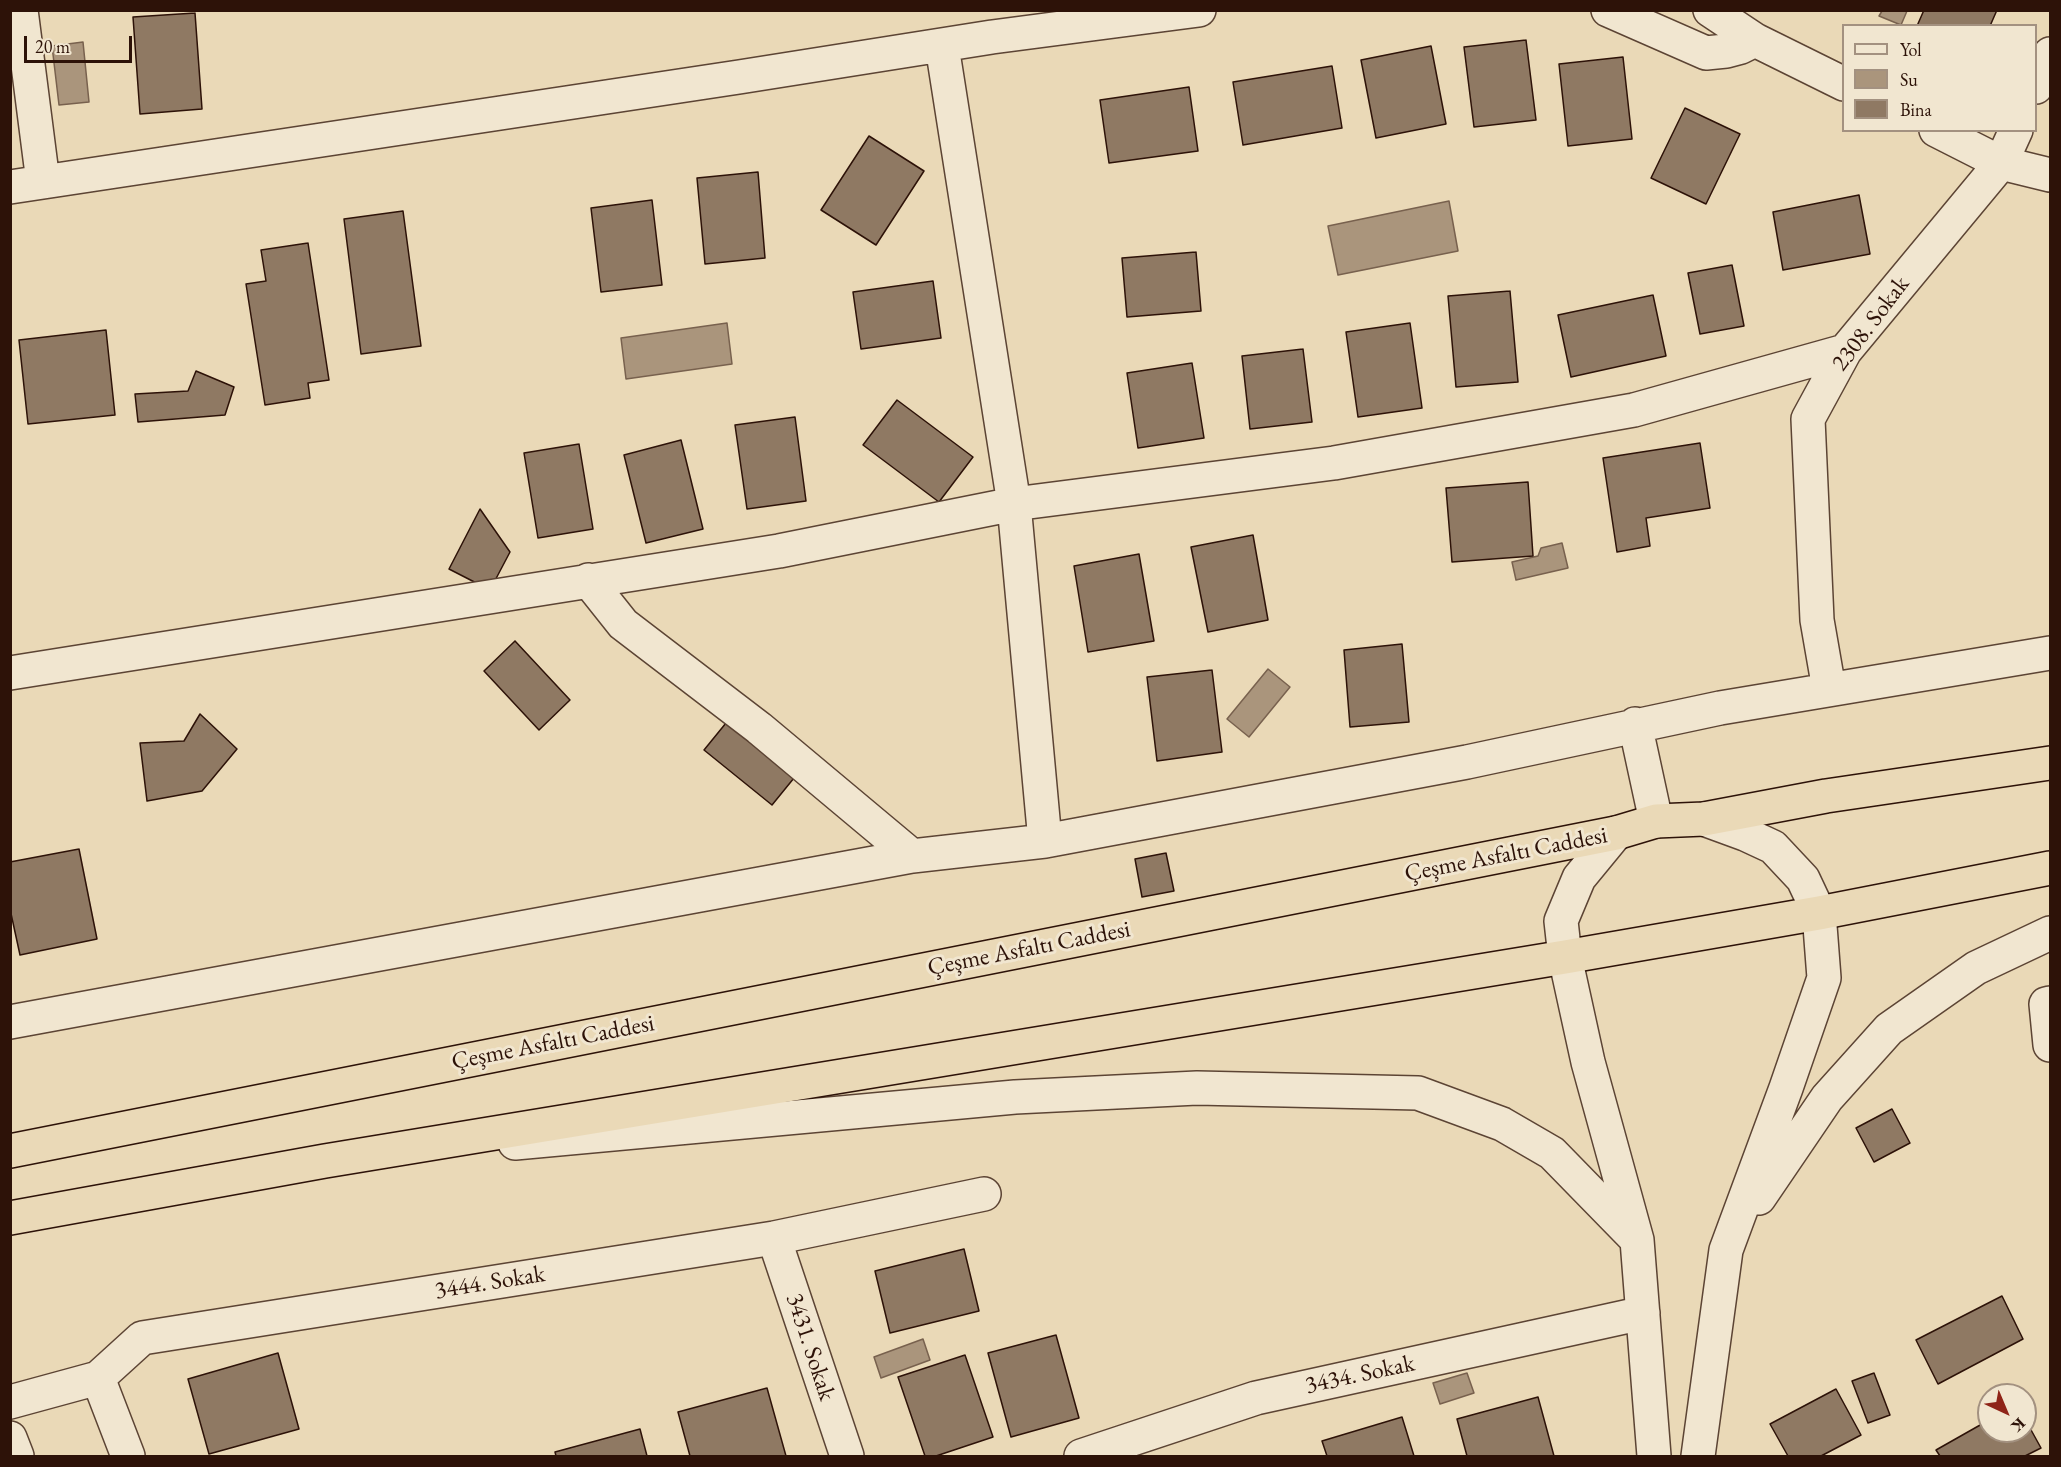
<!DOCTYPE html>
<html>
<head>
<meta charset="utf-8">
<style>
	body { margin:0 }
	#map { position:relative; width:2061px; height:1467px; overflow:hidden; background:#ead9b7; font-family:"EB Garamond",serif }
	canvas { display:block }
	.frame { position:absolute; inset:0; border:12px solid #2d1208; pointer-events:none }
	.legend { position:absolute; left:1842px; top:24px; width:195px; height:108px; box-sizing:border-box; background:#f1e6d0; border:2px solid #a39180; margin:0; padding:8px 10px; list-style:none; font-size:18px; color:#2d1208 }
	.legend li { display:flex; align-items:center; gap:12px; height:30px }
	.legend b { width:30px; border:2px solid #a39180 }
	.north { position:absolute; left:1977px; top:1383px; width:60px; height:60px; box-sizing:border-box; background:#f1e6d0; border:2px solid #a39180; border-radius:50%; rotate:136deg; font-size:16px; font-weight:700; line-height:24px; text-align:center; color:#2d1208 }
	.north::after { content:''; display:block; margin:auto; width:21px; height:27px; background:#8f2418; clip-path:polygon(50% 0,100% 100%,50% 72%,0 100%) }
	.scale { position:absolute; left:24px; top:36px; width:108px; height:27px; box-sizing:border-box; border:3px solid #2d1208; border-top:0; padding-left:8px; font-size:18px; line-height:21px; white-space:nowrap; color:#2d1208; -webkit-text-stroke:4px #f1e6d0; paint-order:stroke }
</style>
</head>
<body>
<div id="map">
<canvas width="2061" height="1467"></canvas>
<div class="frame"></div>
<ul class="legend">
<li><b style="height:8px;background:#f1e6d0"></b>Yol</li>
<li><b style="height:16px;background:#aa957c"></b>Su</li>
<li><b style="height:16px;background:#8f7963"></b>Bina</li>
</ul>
<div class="north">K</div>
<div class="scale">20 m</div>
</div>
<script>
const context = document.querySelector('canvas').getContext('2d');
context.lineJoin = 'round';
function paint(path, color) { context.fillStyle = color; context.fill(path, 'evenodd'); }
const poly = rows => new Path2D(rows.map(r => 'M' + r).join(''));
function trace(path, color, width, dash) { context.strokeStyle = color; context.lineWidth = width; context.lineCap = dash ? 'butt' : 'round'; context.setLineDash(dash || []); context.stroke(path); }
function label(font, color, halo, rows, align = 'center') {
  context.font = font + ' "EB Garamond",serif'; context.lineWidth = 6; context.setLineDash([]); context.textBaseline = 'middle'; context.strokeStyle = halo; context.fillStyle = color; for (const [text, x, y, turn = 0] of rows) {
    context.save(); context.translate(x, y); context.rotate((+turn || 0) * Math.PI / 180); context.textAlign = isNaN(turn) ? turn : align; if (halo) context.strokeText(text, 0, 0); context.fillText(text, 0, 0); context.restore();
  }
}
const water = poly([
	[1882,11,1882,10,1907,11,1901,25,1879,16,1882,11],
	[83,42,89,102,59,105,52,46,83,42],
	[1449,201,1458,251,1338,275,1328,226,1449,201],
	[727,323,732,364,626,379,621,338,727,323],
	[1562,543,1568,568,1516,580,1512,562,1538,556,1541,548,1562,543],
	[1268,669,1290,687,1249,737,1227,719,1268,669],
	[923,1339,930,1360,881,1378,874,1357,923,1339],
	[1467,1373,1474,1393,1440,1404,1433,1383,1467,1373]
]);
const building = poly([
	[1924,10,1997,10,1990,26,1917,26,1924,10],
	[195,13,202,109,140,114,133,17,195,13],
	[1526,40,1536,120,1474,127,1464,47,1526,40],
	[1431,46,1446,124,1376,138,1361,60,1431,46],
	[1623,57,1632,139,1568,146,1559,64,1623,57],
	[1332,66,1342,128,1243,145,1233,82,1332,66],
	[1189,87,1198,151,1109,163,1100,100,1189,87],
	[1685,108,1740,134,1706,204,1651,178,1685,108],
	[869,136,924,171,876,245,821,210,869,136],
	[758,172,765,258,705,264,697,178,758,172],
	[1859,195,1870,254,1783,270,1773,212,1859,195],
	[652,200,662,285,601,292,591,208,652,200],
	[403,211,421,346,361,354,344,219,403,211],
	[308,243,329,380,308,383,310,398,265,405,246,284,266,281,261,250,308,243],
	[1196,252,1201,311,1127,317,1122,258,1196,252],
	[1732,265,1744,326,1700,334,1688,273,1732,265],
	[933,281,941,338,861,349,853,292,933,281],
	[1510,291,1518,382,1456,387,1448,296,1510,291],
	[1653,295,1666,356,1571,377,1558,315,1653,295],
	[1410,323,1422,408,1358,417,1346,332,1410,323],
	[106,330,115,415,28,424,19,340,106,330],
	[1303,349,1312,422,1250,429,1242,356,1303,349],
	[1192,363,1204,438,1138,448,1127,373,1192,363],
	[196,371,234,387,225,415,138,422,135,394,188,391,196,371],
	[897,400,973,457,939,502,863,445,897,400],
	[795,417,806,501,747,509,735,425,795,417],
	[681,440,703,529,646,543,624,455,681,440],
	[1700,443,1710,508,1646,518,1650,546,1617,552,1603,458,1700,443],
	[579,444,593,529,538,538,524,453,579,444],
	[1528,482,1533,556,1452,562,1446,488,1528,482],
	[480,509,510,552,490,590,449,569,480,509],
	[1253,535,1268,620,1208,632,1191,547,1253,535],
	[1139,554,1154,641,1088,652,1074,566,1139,554],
	[515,641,570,700,539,730,484,671,515,641],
	[1402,644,1409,722,1350,727,1344,650,1402,644],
	[1212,670,1222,752,1157,761,1147,677,1212,670],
	[200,714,237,749,202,791,147,801,140,743,184,741,200,714],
	[726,723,794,778,772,805,704,750,726,723],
	[79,849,97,939,20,955,10,909,10,862,79,849],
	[1166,853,1174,891,1142,897,1135,859,1166,853],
	[1892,1109,1910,1143,1874,1162,1856,1128,1892,1109],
	[964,1249,979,1311,890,1333,875,1271,964,1249],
	[2002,1296,2023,1339,1938,1384,1916,1340,2002,1296],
	[1056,1335,1079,1418,1011,1437,988,1353,1056,1335],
	[278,1353,299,1429,209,1454,188,1379,278,1353],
	[965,1355,993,1437,936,1456,925,1456,898,1377,965,1355],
	[1874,1373,1890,1415,1868,1423,1852,1381,1874,1373],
	[767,1388,786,1456,690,1456,678,1412,767,1388],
	[1836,1389,1861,1435,1821,1456,1788,1456,1770,1424,1836,1389],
	[1538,1397,1554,1456,1467,1456,1457,1419,1538,1397],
	[1402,1417,1414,1456,1327,1456,1322,1441,1402,1417],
	[2025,1419,2041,1448,2025,1456,1940,1456,1936,1450,1989,1420,1989,1431,2025,1431,2025,1419],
	[640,1429,647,1456,556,1456,555,1452,640,1429]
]);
const minor = poly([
	[21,10,43,182],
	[1608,10,1706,53,1726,51,1741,47,1755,40],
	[1710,10,1755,40,1844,84],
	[942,46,1014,504,1045,841],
	[2036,87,2050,54],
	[1936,130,2001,163,2050,175],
	[10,187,739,77,992,37,1199,10],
	[588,580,623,624,759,728,912,856,1045,841,1467,762,1720,708,2050,653],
	[10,673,779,551,1014,504,1334,463,1634,410,1845,351],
	[1829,689,1817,620,1808,419,1845,351,2001,163,2016,130],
	[1635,724,1656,821],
	[1616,833,1579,878,1561,921,1565,957,1588,1062,1637,1240,1654,1456],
	[2050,1003,2046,1004,2050,1045],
	[10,1022,912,856],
	[515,1143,1015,1097,1197,1088,1418,1093,1502,1124,1552,1153,1637,1240],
	[1759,1198,1827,1098,1889,1029,1976,968,2050,933],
	[774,1238,847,1456],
	[98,1378,128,1456],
	[10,1402,98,1378,142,1338,774,1238,984,1194],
	[10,1438,17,1456],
	[1081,1456,1256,1398,1643,1313],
	[1698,1456,1726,1250,1786,1088,1824,978,1819,913,1803,879,1773,847,1745,834,1704,819]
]);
const highway = poly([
	[10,1151,1616,833,1656,821,1704,819,1826,796,2050,763],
	[10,1218,325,1161,1565,957,1819,913,2050,868]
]);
const streetNames = [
	["2308. Sokak",1871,324,-53],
	["Çeşme Asfaltı Caddesi",1506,855,-11],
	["Çeşme Asfaltı Caddesi",1029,949,-11],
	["Çeşme Asfaltı Caddesi",553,1043,-11],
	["3444. Sokak",490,1283,-9],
	["3431. Sokak",810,1347,72],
	["3434. Sokak",1360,1375,-12]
];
paint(water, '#aa957c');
trace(water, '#78614e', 1.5);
paint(building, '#8f7963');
trace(building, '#2d1208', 1.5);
trace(minor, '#5c4434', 36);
trace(highway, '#2d1208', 36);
trace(minor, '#f1e6d0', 33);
trace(highway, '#ead9b7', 33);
label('24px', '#2d1208', '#f1e6d0', streetNames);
</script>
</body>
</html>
